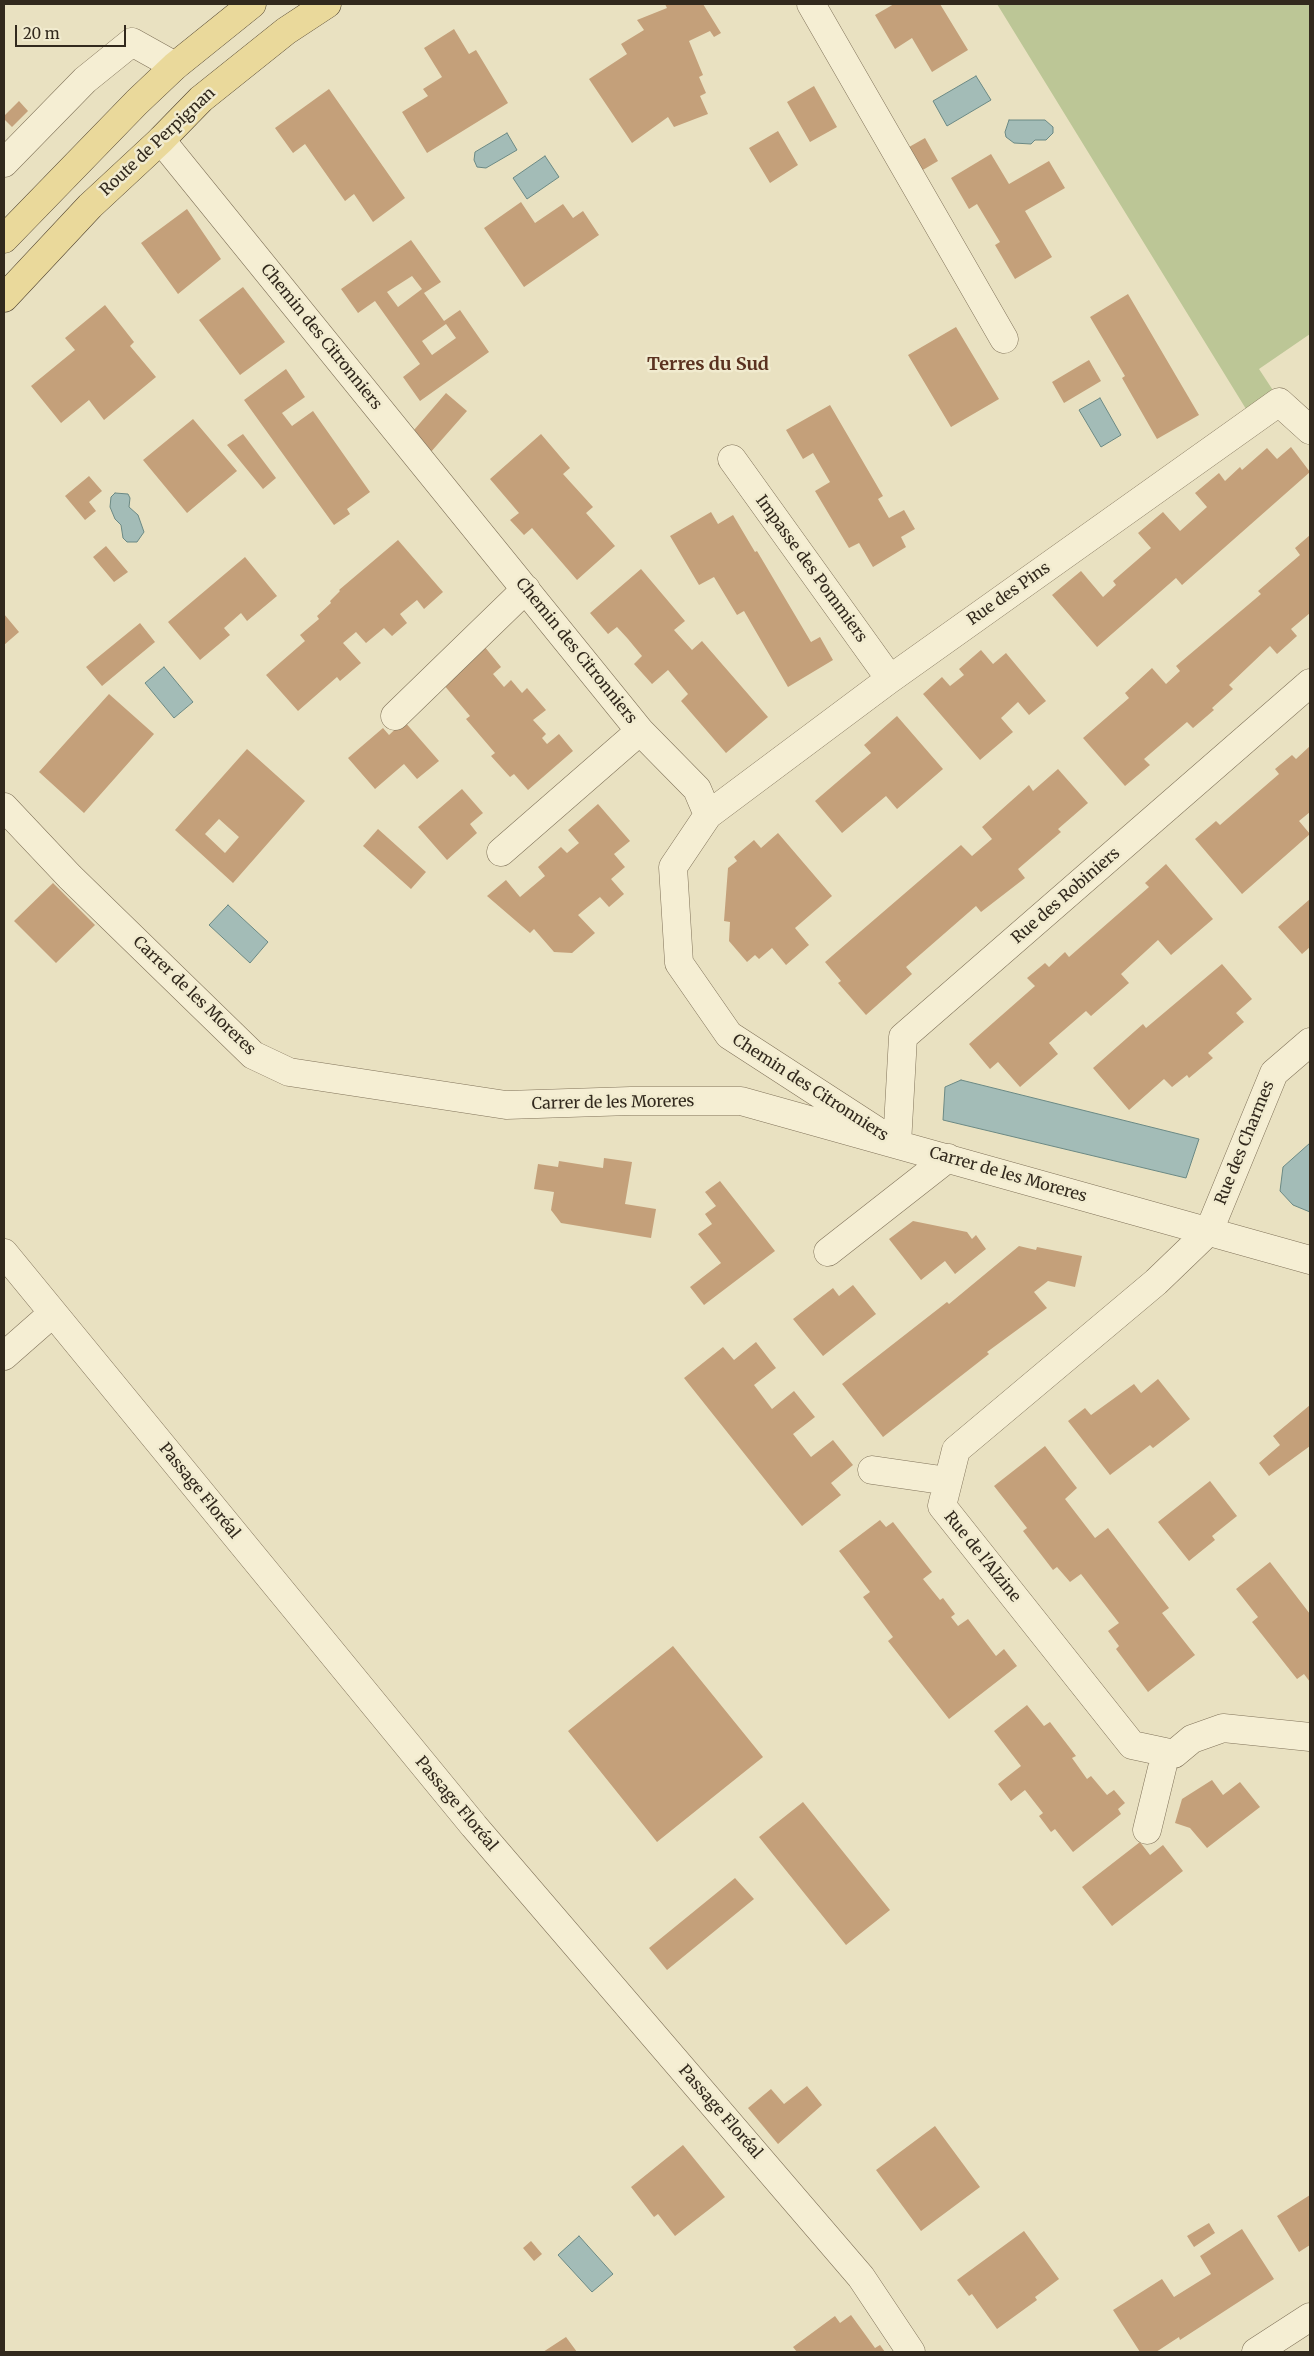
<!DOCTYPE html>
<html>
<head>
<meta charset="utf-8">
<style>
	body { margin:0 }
	#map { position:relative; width:1314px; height:2356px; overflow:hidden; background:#e9e1c1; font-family:Merriweather,serif }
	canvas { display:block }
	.frame { position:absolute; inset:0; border:5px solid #32291d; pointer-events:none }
	.scale { position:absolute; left:15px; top:25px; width:111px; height:22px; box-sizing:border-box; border:2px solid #32291d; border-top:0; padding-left:6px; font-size:15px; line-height:18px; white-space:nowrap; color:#32291d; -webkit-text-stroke:4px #f1ebcf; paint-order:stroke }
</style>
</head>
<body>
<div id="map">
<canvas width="1314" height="2356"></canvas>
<div class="frame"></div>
<div class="scale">20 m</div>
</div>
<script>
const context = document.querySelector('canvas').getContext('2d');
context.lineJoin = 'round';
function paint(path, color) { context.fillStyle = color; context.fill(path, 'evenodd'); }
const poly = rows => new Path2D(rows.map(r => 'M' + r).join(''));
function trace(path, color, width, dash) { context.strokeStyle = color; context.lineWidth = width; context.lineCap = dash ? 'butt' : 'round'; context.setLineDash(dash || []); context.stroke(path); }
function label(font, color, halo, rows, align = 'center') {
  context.font = font + ' Merriweather,serif'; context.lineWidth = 5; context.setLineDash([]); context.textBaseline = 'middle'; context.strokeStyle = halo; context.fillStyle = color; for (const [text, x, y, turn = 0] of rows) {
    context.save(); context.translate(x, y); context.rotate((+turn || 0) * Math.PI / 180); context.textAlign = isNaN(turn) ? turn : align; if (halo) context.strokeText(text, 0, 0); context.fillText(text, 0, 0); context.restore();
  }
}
const green = poly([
	[997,4,1310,4,1310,334,1259,369,1282,404,1254,422]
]);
const water = poly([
	[976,76,991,100,947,126,933,101,976,76],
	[1009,120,1045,120,1053,127,1053,133,1046,140,1035,140,1031,144,1014,143,1006,137,1005,132,1009,120],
	[507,133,517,150,486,168,477,167,474,160,475,152,507,133],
	[545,156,559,177,527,199,513,178,545,156],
	[1100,398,1121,435,1101,447,1079,410,1100,398],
	[115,493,128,494,130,498,129,507,138,515,144,532,137,542,127,542,123,538,121,525,115,519,110,507,111,497,115,493],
	[164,667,193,702,174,718,145,683,164,667],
	[228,905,268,942,250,963,209,925,228,905],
	[961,1080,1199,1139,1186,1178,943,1120,945,1087,961,1080],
	[1310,1143,1310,1212,1293,1205,1280,1191,1283,1167,1310,1143],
	[579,2236,613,2274,592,2292,558,2255,579,2236]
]);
const building = poly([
	[665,4,703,4,721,33,714,37,710,31,689,41,703,75,699,77,706,93,700,96,708,114,674,127,668,117,632,143,589,79,627,54,621,44,644,30,637,20,667,8],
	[894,4,940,4,968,50,932,72,912,38,895,49,875,15],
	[454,29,469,54,476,50,508,103,427,153,402,112,428,96,423,89,442,77,424,48],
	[814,86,837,127,810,142,787,102],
	[329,89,405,198,373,222,354,194,345,201,305,144,293,153,275,128],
	[19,101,28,111,12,127,4,119,4,116],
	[778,131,798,165,770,183,749,148],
	[925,138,938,161,916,174,902,151],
	[991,154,1009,184,1049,161,1065,188,1025,211,1052,257,1015,279,995,245,1000,242,977,204,969,209,951,178],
	[521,202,535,223,563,204,573,218,583,211,599,235,524,287,484,228],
	[187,209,221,259,178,294,141,243],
	[411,240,441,282,424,293,444,321,460,310,489,352,420,401,403,377,420,364,375,301,358,313,341,289],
	[412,276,422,289,398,307,387,292],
	[446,324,456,338,432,355,422,341],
	[243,287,285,342,240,375,199,320],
	[1128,294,1199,415,1157,439,1122,378,1125,376,1090,317],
	[105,305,134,342,130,346,156,377,104,420,89,400,61,423,31,386,75,350,65,338],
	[956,327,999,399,951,427,908,355],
	[1089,360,1101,381,1064,403,1052,382],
	[286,369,305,397,282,413,292,426,313,411,370,492,347,509,350,514,334,525,244,400],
	[446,393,467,411,430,453,414,430],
	[830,405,883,496,878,499,889,518,904,510,915,529,901,537,906,547,873,567,859,543,849,548,815,491,830,482,813,453,803,459,786,430],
	[193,419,237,471,187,513,143,460],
	[243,434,276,478,263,489,227,445],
	[541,434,570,468,563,474,593,507,586,513,615,546,577,580,532,528,524,535,510,520,519,513,490,479],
	[1291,447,1310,472,1182,585,1176,578,1097,647,1052,595,1081,571,1103,597,1116,585,1113,581,1151,548,1138,533,1163,512,1180,531,1207,507,1195,493,1219,473,1225,481,1240,467,1242,470,1267,448,1277,459],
	[89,476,102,491,89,502,96,511,85,520,65,496],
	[711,512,718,524,733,515,755,552,757,551,811,642,820,637,833,660,788,687,744,611,737,615,714,577,699,585,670,536],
	[1310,535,1310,613,1291,629,1297,636,1277,654,1270,646,1229,685,1233,689,1212,708,1214,710,1193,728,1187,722,1144,759,1150,765,1125,786,1083,738,1129,698,1125,693,1152,668,1166,684,1180,671,1176,666,1261,594,1258,591,1300,555,1295,548],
	[398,540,443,592,424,609,417,600,400,614,407,623,392,636,384,628,366,643,356,632,343,643,361,663,340,681,337,677,298,711,266,675,305,641,300,635,319,619,317,616,331,603,330,601,340,591,339,590],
	[106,546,128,572,114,582,93,557],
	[245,557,277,596,247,621,241,613,224,628,230,635,200,660,168,622],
	[641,569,685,621,674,630,692,650,702,641,768,717,726,753,681,701,688,694,668,670,652,684,634,664,642,656,628,639,617,627,608,634,590,613],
	[4,614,19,632,4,645],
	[140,623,155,642,102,686,86,667],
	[480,641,501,667,493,674,504,687,511,680,522,693,527,688,546,710,533,720,546,734,542,738,547,744,559,734,573,751,528,790,514,774,510,777,491,756,495,753,466,719,470,716,438,678],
	[981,650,993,664,1006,653,1046,701,1029,715,1018,702,1001,718,1013,732,980,760,923,694,942,677,950,686,964,675,959,669],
	[109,694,154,734,84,813,39,772],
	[897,716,943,769,897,809,886,796,842,833,815,801,871,753,864,745],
	[404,721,439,761,417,779,404,764,375,789,348,758,383,728,389,735],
	[1310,746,1310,812,1299,821,1310,834,1242,894,1195,839,1216,821,1220,825,1279,774,1275,769,1292,755,1296,759],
	[247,749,305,801,233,883,175,830],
	[219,819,239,837,225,853,205,834],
	[1058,769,1088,803,1058,829,1061,832,1018,869,1025,878,981,912,976,906,906,967,912,974,866,1015,838,983,841,981,825,962,961,845,972,856,992,839,982,827,1029,785,1033,791],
	[462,789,483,813,470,824,477,833,447,860,418,827],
	[598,804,630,841,614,854,625,867,611,879,624,894,609,907,600,897,578,915,595,933,572,953,554,952,534,929,530,933,487,896,506,880,520,897,545,876,538,867,561,847,567,853,579,843,568,830],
	[378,829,426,872,411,889,363,846],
	[778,833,832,896,795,928,809,945,786,965,772,948,759,959,755,955,747,962,729,941,730,922,724,921,728,868,737,861,734,857,754,840,761,848],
	[1166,864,1213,919,1171,955,1158,940,1121,974,1129,983,1091,1016,1086,1011,1049,1043,1058,1054,1020,1087,998,1062,990,1069,969,1044,1035,986,1027,978,1045,963,1049,967,1065,952,1069,957,1149,887,1145,883],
	[53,883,95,925,56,963,14,921],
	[1310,899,1310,947,1302,954,1278,927],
	[1222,964,1252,999,1236,1013,1244,1022,1208,1053,1213,1058,1189,1078,1187,1075,1172,1087,1164,1079,1129,1110,1093,1068,1143,1024,1146,1028],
	[604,1158,632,1162,625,1204,656,1209,651,1238,561,1223,551,1210,554,1192,534,1189,538,1164,558,1167,559,1161,603,1168],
	[720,1181,775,1251,704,1305,690,1287,721,1263,698,1234,712,1224,705,1214,716,1206,705,1192],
	[913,1221,967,1232,972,1239,976,1235,986,1249,955,1274,945,1261,921,1280,889,1239],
	[1019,1246,1036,1250,1037,1247,1082,1256,1075,1287,1048,1281,1043,1285,1034,1292,1047,1308,987,1352,989,1354,883,1437,842,1384,947,1302,949,1304],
	[853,1285,876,1314,823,1356,793,1319,833,1288,839,1296],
	[756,1342,776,1368,754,1385,772,1409,794,1391,815,1417,793,1434,811,1457,833,1440,853,1465,831,1483,841,1495,802,1526,684,1378,723,1347,734,1360],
	[1158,1379,1190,1419,1153,1448,1150,1445,1110,1475,1068,1421,1085,1408,1091,1415,1134,1384,1141,1393],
	[1310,1405,1310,1446,1269,1476,1259,1463,1280,1445,1273,1436],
	[1045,1446,1077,1488,1065,1499,1095,1538,1108,1528,1169,1608,1162,1613,1195,1655,1148,1692,1116,1649,1119,1646,1108,1631,1119,1623,1081,1574,1070,1582,1057,1567,1053,1570,1023,1531,1027,1528,994,1486],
	[1210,1481,1237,1516,1212,1536,1215,1540,1189,1561,1158,1522],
	[880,1520,886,1527,893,1522,932,1572,923,1579,940,1600,943,1598,955,1614,951,1617,958,1626,968,1619,996,1656,1004,1649,1017,1666,949,1719,888,1641,893,1637,863,1597,870,1592,839,1551],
	[1270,1562,1310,1614,1310,1682,1304,1674,1297,1679,1252,1622,1258,1617,1236,1589],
	[673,1646,763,1757,657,1842,568,1731],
	[1027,1705,1044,1726,1050,1722,1076,1756,1072,1758,1087,1779,1091,1776,1107,1795,1114,1790,1125,1803,1118,1809,1121,1814,1073,1852,1055,1829,1051,1832,1039,1816,1043,1813,1025,1790,1011,1801,998,1784,1021,1766,994,1731],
	[1212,1780,1223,1795,1240,1782,1260,1807,1207,1848,1190,1828,1175,1823,1182,1799],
	[803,1802,890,1910,846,1945,759,1837],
	[1140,1842,1150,1855,1163,1845,1183,1871,1112,1926,1082,1887],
	[735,1878,754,1899,667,1970,649,1948],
	[807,2086,822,2105,778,2144,748,2108,771,2089,784,2104],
	[935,2126,980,2187,921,2231,876,2170],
	[683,2145,725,2197,675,2236,658,2214,654,2217,631,2187],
	[1310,2195,1310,2245,1299,2252,1277,2216],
	[1209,2223,1215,2233,1194,2247,1187,2236],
	[1242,2229,1274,2279,1180,2340,1179,2337,1156,2352,1140,2352,1113,2310,1162,2279,1174,2297,1211,2274,1200,2256],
	[1024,2231,1059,2279,1035,2297,1037,2300,997,2329,972,2294,969,2296,957,2280],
	[531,2241,542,2254,534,2261,523,2248],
	[851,2315,875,2348,880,2345,885,2352,797,2352,793,2347,835,2316,840,2323],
	[566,2337,577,2352,543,2352]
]);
const minor = poly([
	[811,4,1004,339],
	[161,140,640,731,697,789,708,815,673,867,679,963,729,1035,897,1144,903,1037,1310,683],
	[4,163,85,80,132,42,175,66],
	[732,459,890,679],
	[395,716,526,589],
	[4,807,70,877,253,1055,289,1072,506,1105,631,1101,741,1101,1310,1260],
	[708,815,890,679,1279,402,1310,430],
	[501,852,640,731],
	[1310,1042,1274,1073,1209,1231,1156,1282,956,1450,942,1506,1132,1745,1174,1754,1192,1739,1223,1728,1310,1737],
	[828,1252,948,1158],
	[4,1253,474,1826,861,2277,911,2352],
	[4,1356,53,1313],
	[872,1470,948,1481],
	[1147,1830,1166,1752],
	[1256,2352,1310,2317]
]);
const major = poly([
	[4,239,137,102,175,66,252,4],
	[4,298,90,206,161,140,201,99,286,31,327,4]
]);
const streetNames = [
	["Route de Perpignan",158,142,-43],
	["Chemin des Citronniers",321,337,51],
	["Impasse des Pommiers",811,569,54],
	["Rue des Pins",1009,594,-35],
	["Chemin des Citronniers",576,651,51],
	["Rue des Robiniers",1066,896,-41],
	["Carrer de les Moreres",194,996,44],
	["Chemin des Citronniers",810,1088,33],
	["Carrer de les Moreres",613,1103,-1],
	["Rue des Charmes",1245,1143,-68],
	["Carrer de les Moreres",1008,1175,16],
	["Passage Floréal",199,1491,51],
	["Rue de l'Alzine",982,1557,51],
	["Passage Floréal",456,1804,50],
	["Passage Floréal",720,2112,49]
];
const neighbourhoodNames = [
	["Terres du Sud",708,365]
];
paint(green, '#bcc696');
paint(water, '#a3bcb7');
trace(water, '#6b8984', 1);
paint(building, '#c4a07a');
trace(minor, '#81735a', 29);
trace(major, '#4f412e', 29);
trace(minor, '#f5eed3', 28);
trace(major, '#ead99b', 28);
label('16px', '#32291d', '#f1ebcf', streetNames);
label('bold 18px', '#5b3220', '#f1ebcf', neighbourhoodNames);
</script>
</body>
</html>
